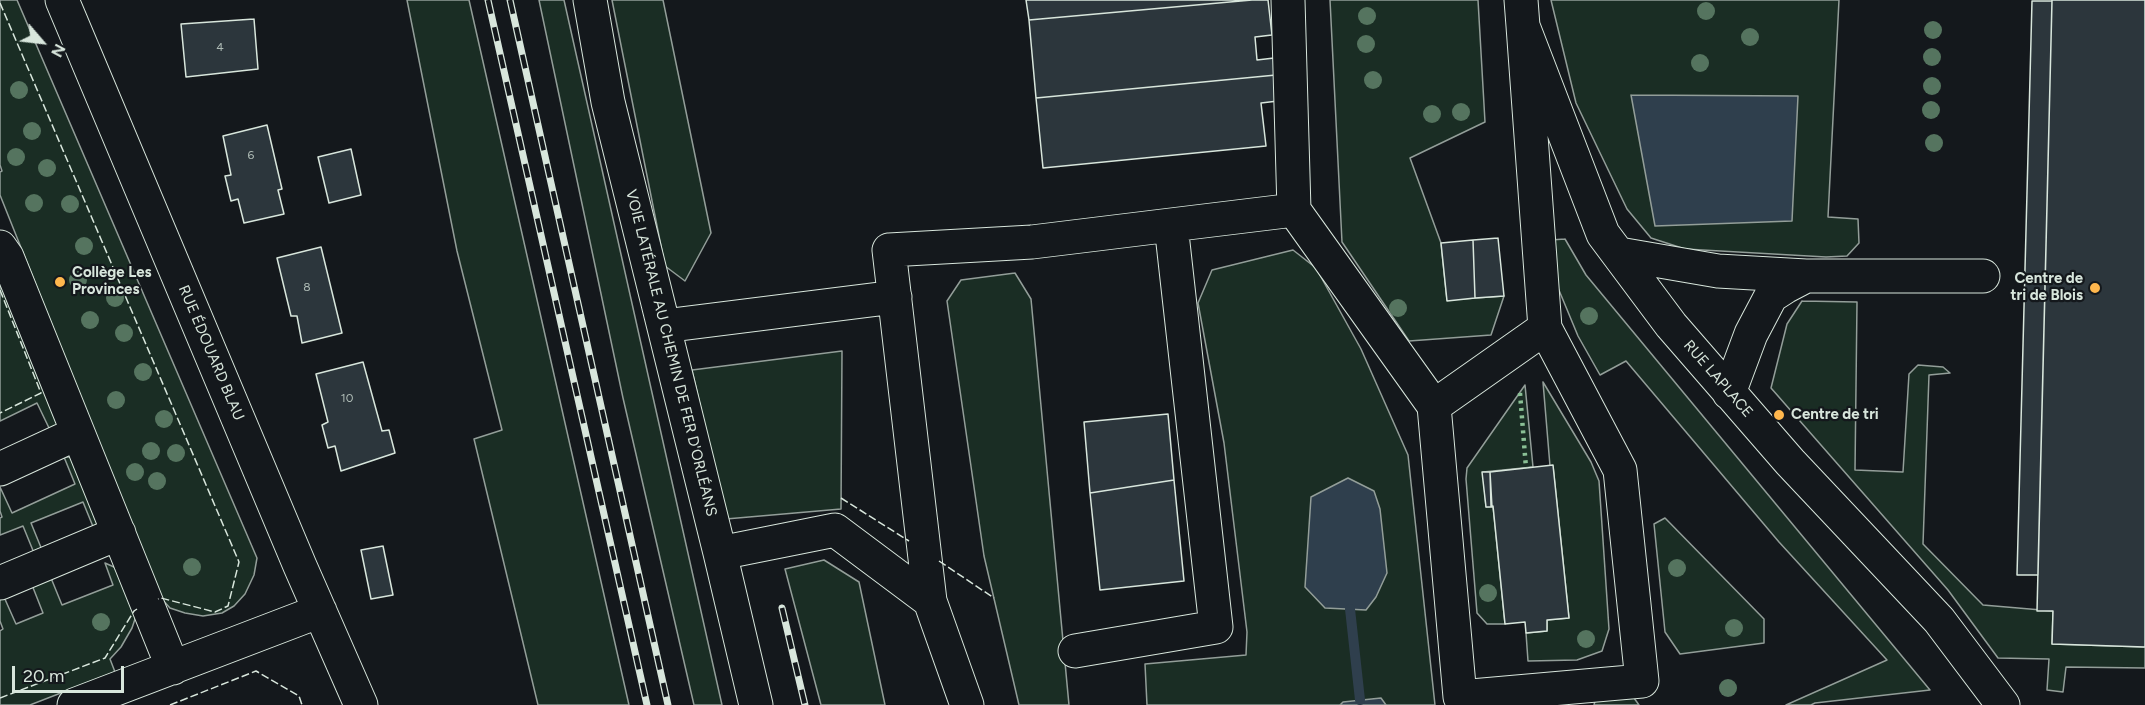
<!DOCTYPE html>
<html>
<head>
<meta charset="utf-8">
<style>
	body { margin:0 }
	#map { position:relative; width:2145px; height:705px; overflow:hidden; background:#14181c; font-family:Figtree,sans-serif }
	canvas { display:block }
	.north { position:absolute; left:12px; top:12px; width:60px; height:60px; -webkit-text-stroke:4px #14181c; paint-order:stroke; rotate:118deg; font-size:16px; font-weight:700; line-height:24px; text-align:center; color:#d8e6dc }
	.north::after { content:''; display:block; margin:auto; width:21px; height:27px; background:#d8e6dc; clip-path:polygon(50% 0,100% 100%,50% 72%,0 100%) }
	.scale { position:absolute; left:12px; top:666px; width:112px; height:27px; box-sizing:border-box; border:3px solid #d8e6dc; border-top:0; padding-left:8px; font-size:18px; line-height:21px; white-space:nowrap; color:#d8e6dc; -webkit-text-stroke:4px #14181c; paint-order:stroke }
</style>
</head>
<body>
<div id="map">
<canvas width="2145" height="705"></canvas>
<div class="north">N</div>
<div class="scale">20 m</div>
</div>
<script>
const context = document.querySelector('canvas').getContext('2d');
context.lineJoin = 'round';
function paint(path, color) { context.fillStyle = color; context.fill(path, 'evenodd'); }
const poly = rows => new Path2D(rows.map(r => 'M' + r).join(''));
function trace(path, color, width, dash) { context.strokeStyle = color; context.lineWidth = width; context.lineCap = dash ? 'butt' : 'round'; context.setLineDash(dash || []); context.stroke(path); }
function label(font, color, halo, rows, align = 'center') {
  context.font = font + ' Figtree,sans-serif'; context.lineWidth = 4.5; context.setLineDash([]); context.textBaseline = 'middle'; context.strokeStyle = halo; context.fillStyle = color; for (const [text, x, y, turn = 0] of rows) {
    context.save(); context.translate(x, y); context.rotate((+turn || 0) * Math.PI / 180); context.textAlign = isNaN(turn) ? turn : align; if (halo) context.strokeText(text, 0, 0); context.fillText(text, 0, 0); context.restore();
  }
}
const green = poly([
	[0,0,17,0,257,558,254,575,245,594,234,606,222,613,203,616,185,613,170,608,161,598,0,195,0,172,2,171,0,165,0,0],
	[407,0,469,0,629,705,538,705,474,439,502,430,457,251,407,0],
	[539,0,564,0,722,705,694,705,623,398,539,0],
	[612,0,663,0,711,233,685,281,665,266,612,0],
	[1330,0,1478,0,1485,122,1410,158,1441,243,1447,300,1504,296,1491,335,1409,341,1342,242,1330,0],
	[1551,0,1839,0,1828,217,1858,219,1859,243,1847,256,1826,257,1685,249,1651,238,1627,209,1576,103,1551,0],
	[1565,239,1586,275,1930,690,1815,703,1811,705,1786,705,1887,660,1779,542,1626,361,1600,375,1578,336,1556,283,1550,240,1565,239],
	[1293,250,1316,268,1361,349,1408,455,1435,705,1147,705,1145,664,1246,655,1247,632,1224,443,1198,303,1212,270,1293,250],
	[0,262,65,423,50,430,37,403,0,421,0,262],
	[1015,273,1031,299,1069,705,1019,705,984,556,947,301,961,280,1015,273],
	[1802,301,1857,302,1855,470,1903,472,1909,374,1918,365,1943,367,1950,373,1929,375,1923,544,1983,605,2053,611,2052,644,2145,647,2145,668,2066,667,2063,692,2047,690,2049,659,1998,658,1948,590,1771,388,1787,324,1802,301],
	[842,351,841,509,726,519,692,370,842,351],
	[1543,382,1591,462,1599,481,1609,629,1602,651,1577,660,1528,661,1526,633,1547,631,1547,620,1569,618,1553,466,1550,466,1543,382],
	[1525,385,1533,467,1483,472,1486,507,1493,506,1505,624,1487,624,1477,613,1466,479,1467,468,1525,385],
	[64,457,70,457,101,520,94,529,83,502,31,523,42,550,34,553,23,526,0,535,0,518,2,517,0,511,0,487,12,513,75,484,64,457],
	[1665,518,1764,619,1764,643,1680,654,1665,632,1654,524,1665,518],
	[824,560,859,582,885,705,821,705,785,569,824,560],
	[105,563,114,567,121,576,136,616,132,628,121,647,110,659,115,672,30,705,0,705,0,631,3,629,0,621,0,598,4,597,16,624,43,613,32,585,51,578,62,605,113,585,105,563],
	[1634,698,1639,705,1594,705,1595,701,1634,698]
]);
const water = poly([
	[1631,95,1798,96,1792,221,1655,226,1631,95],
	[1348,478,1374,491,1380,509,1387,573,1376,597,1366,610,1325,608,1305,587,1311,497,1348,478],
	[1381,698,1386,705,1340,705,1343,702,1381,698]
]);
const stream = poly([
	[1350,609,1360,700]
]);
const building = poly([
	[1026,0,1252,0,1029,20,1026,0],
	[1252,0,1268,0,1272,35,1255,37,1257,60,1274,58,1276,75,1036,98,1029,20,1252,0],
	[2052,0,2145,0,2145,647,2052,644,2053,611,2037,611,2052,0],
	[2032,1,2052,1,2038,575,2017,575,2032,1],
	[254,19,258,69,186,77,181,24,254,19],
	[1276,75,1278,101,1261,103,1266,146,1043,168,1036,98,1276,75],
	[267,125,282,189,278,190,284,214,244,223,238,199,231,201,225,176,231,175,223,136,267,125],
	[351,149,361,195,329,203,318,157,351,149],
	[1498,238,1504,296,1475,298,1473,240,1498,238],
	[1473,240,1475,298,1447,301,1441,243,1473,240],
	[321,247,342,333,302,343,297,316,291,316,277,258,321,247],
	[363,362,382,431,389,430,395,453,341,471,335,446,328,448,322,425,328,422,316,374,363,362],
	[1168,414,1174,480,1090,493,1084,422,1168,414],
	[1553,465,1569,618,1547,620,1547,631,1526,633,1525,622,1505,624,1493,506,1491,506,1490,472,1553,465],
	[1482,472,1490,472,1492,507,1486,507,1482,472],
	[1174,480,1184,581,1100,590,1090,493,1174,480],
	[383,546,393,595,371,599,361,550,383,546]
]);
const minor = poly([
	[62,0,300,566,361,705],
	[590,0,608,102,720,553,756,705],
	[1288,0,1294,210,1434,406,1460,697,1642,681,1620,470,1545,328,1523,26],
	[1521,0,1523,26,1603,234,1671,325,1790,462,1939,620,2003,705],
	[0,247,7,257,173,668],
	[1619,254,1718,271,1806,276,1785,287,1771,296,1751,334,1729,393],
	[1806,276,1983,276],
	[664,326,895,297],
	[1434,406,1545,328],
	[0,469,78,433],
	[720,553,835,530,930,601],
	[0,583,119,533],
	[1075,651,1216,627,1171,225,1294,210],
	[74,705,320,611],
	[967,705,930,601,889,250,1032,242,1171,225]
]);
const rail = poly([
	[488,0,647,705],
	[510,0,668,705],
	[782,608,805,705]
]);
const hedge = poly([
	[1520,393,1526,468]
]);
const fence = poly([
	[0,3,239,562,228,606,215,612,161,598,158,599],
	[0,290,41,393,0,413],
	[841,498,909,541],
	[939,561,994,598],
	[0,698,105,658,134,611,137,609],
	[170,705,256,671,299,696,302,705]
]);
const trees = [
	[1706,11],
	[1367,16],
	[1933,30],
	[1750,37],
	[1366,44],
	[1932,57],
	[1700,63],
	[1373,80],
	[1932,86],
	[19,90],
	[1931,110],
	[1461,112],
	[1432,114],
	[32,131],
	[1934,143],
	[16,157],
	[47,168],
	[34,203],
	[70,204],
	[84,246],
	[78,280],
	[115,298],
	[1398,308],
	[1589,316],
	[90,320],
	[124,333],
	[143,372],
	[116,400],
	[164,419],
	[151,451],
	[176,453],
	[135,472],
	[157,481],
	[192,567],
	[1677,568],
	[1488,593],
	[101,622],
	[1734,628],
	[1586,639],
	[1728,688]
];
const markers = [
	[60,282,6,"#ffb74d"],
	[2095,288,6,"#ffb74d"],
	[1779,415,6,"#ffb74d"]
];
const numberNames = [
	["4",220,47],
	["6",251,155],
	["8",307,287],
	["10",347,398]
];
const poiNames = [
	["Collège Les",72,273],
	["Provinces",72,290],
	["Centre de",2083,279,"right"],
	["tri de Blois",2083,296,"right"],
	["Centre de tri",1791,415]
];
const streetNames = [
	["RUE ÉDOUARD BLAU",211,353,67],
	["VOIE LATÉRALE AU CHEMIN DE FER D'ORLÉANS",671,353,76],
	["RUE LAPLACE",1718,379,49]
];
paint(green, '#1a2d24');
trace(green, '#939e99', 1.5);
paint(water, '#2f3f4d');
trace(water, '#939e99', 1.5);
trace(stream, '#2f3f4d', 10);
paint(building, '#2c363c');
trace(building, '#d8e6dc', 1.5);
trace(minor, '#d8e6dc', 35);
trace(minor, '#14181c', 33);
trace(rail, '#d8e6dc', 7);
trace(rail, '#14181c', 4.5, [14]);
trace(hedge, '#8ac095', 4.5, [3, 4.5]);
trace(fence, '#d8e6dc', 1.5, [8, 3]);
context.fillStyle = '#55745f';
for (const [x, y] of trees) { context.beginPath(); context.arc(x, y, 9, 0, 2 * Math.PI); context.fill(); }
for (const [x, y, r, color] of markers) { const dot = new Path2D(); dot.arc(x, y, r, 0, 2 * Math.PI); context.fillStyle = color; context.fill(dot); trace(dot, '#14181c', 2); }
label('12px', '#adbab4', null, numberNames);
label('bold 15px', '#d8e6dc', '#14181c', poiNames, 'left');
label('15px', '#d8e6dc', '#14181c', streetNames);
</script>
</body>
</html>
